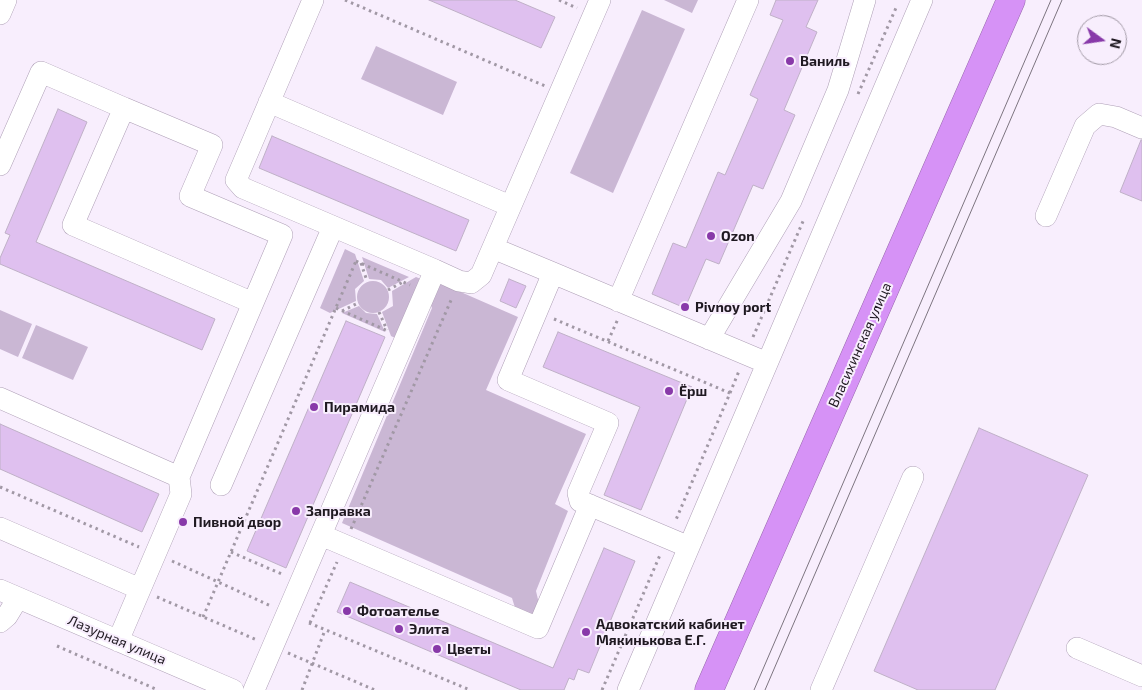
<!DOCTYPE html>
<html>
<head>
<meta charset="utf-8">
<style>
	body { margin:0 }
	#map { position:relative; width:1142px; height:690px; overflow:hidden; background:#f8eefd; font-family:"Exo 2",sans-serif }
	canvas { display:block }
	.north { position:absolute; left:1077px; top:15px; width:50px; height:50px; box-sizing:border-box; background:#f8eefd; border:1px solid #a199a5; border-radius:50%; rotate:104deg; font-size:14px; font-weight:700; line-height:20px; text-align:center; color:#1f1921 }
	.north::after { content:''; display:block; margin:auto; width:18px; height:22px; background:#8839a9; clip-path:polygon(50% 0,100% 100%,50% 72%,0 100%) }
</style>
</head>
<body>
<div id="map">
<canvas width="1142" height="690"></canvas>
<div class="north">N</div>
</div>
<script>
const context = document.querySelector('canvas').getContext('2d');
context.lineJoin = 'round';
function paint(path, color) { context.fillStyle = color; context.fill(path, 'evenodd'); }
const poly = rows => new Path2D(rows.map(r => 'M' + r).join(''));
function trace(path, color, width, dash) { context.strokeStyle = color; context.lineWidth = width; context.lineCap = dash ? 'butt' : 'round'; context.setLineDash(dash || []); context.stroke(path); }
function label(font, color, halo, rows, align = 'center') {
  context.font = font + ' "Exo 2",sans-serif'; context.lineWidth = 4; context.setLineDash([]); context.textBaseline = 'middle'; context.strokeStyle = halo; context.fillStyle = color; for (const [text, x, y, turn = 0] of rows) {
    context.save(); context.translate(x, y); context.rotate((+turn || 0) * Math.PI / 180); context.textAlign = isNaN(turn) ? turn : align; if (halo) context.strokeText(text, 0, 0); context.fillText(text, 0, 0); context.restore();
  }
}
const green = poly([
	[664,0,698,0,692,13],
	[642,10,685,29,613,193,570,173],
	[376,46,457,82,443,115,361,79],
	[345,249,355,254,364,281,355,289,356,301,330,313,320,308],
	[362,257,409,277,388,288,381,280,369,279],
	[416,277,421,279,395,338,391,336,382,312,393,306,392,291],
	'357 297a16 16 0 1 1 32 0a16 16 0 1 1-32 0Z',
	[436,284,447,286,518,317,486,390,586,434,555,504,568,511,536,591,540,608,529,616,516,611,512,598,342,523,432,308,429,301],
	[359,306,366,313,377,314,385,332,342,313],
	[0,310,32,324,18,357,0,349],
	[36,325,88,347,73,380,22,358]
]);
const building = poly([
	[429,0,515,0,555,17,541,48,429,0],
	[776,0,818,0,806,27,817,32,784,110,795,115,763,189,753,185,719,264,706,259,685,308,652,294,673,243,686,248,718,172,725,175,758,99,750,95,783,20,770,15,776,0],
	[58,109,87,122,36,242,215,319,202,350,0,264,0,258,10,235,5,233,58,109],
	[272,136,469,220,456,251,259,168,272,136],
	[1141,140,1142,140,1142,201,1120,192,1141,140],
	[509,279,526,286,516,308,500,301,509,279],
	[346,321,385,337,286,568,247,551,346,321],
	[558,332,692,387,641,510,604,495,640,407,543,367,558,332],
	[0,424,159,494,142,532,0,469,0,424],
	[979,428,1088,475,995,690,918,690,874,671,979,428],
	[604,548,635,561,589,673,578,669,574,680,569,678,564,690,521,690,337,612,350,582,553,668,604,548]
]);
const path = poly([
	[345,0,545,86],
	[559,0,577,8],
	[858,94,896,8],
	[356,261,410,285],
	[361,263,367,281],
	[388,290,403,282],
	[336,308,388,331],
	[342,311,358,303],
	[379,312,387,330],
	[554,319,730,393,675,522],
	[753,337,804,219],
	[608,341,618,319],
	[730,393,739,371],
	[0,487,139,547],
	[351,529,452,298],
	[231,552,284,575],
	[172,561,271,606],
	[157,597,257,640],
	[203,617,356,261],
	[309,623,470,690],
	[310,623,337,562],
	[57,646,158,690],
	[288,653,375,690],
	[302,690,325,630],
	[602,690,660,555]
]);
const minor = poly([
	[313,0,236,180,243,188,435,270],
	[0,14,6,0],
	[269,102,510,206],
	[124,108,212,145,190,196,282,235,253,303],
	[0,165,41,72,124,108,73,225,253,303,179,477,181,494,118,641],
	[1046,216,1085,126,1099,114,1116,117,1142,128],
	[493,248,553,273],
	[618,301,748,0],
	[709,339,791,201,838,90,865,0],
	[0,398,179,477],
	[221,485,333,227],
	[0,528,140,589],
	[321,535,538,628,590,505],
	[689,547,580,501,578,493,608,423,508,380,553,273,767,363],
	[0,590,233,690],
	[0,622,7,616,18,598],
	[1077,648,1142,676],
	[254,690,435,270,459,281,471,283,481,275,600,0],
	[628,690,922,0],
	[821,690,913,477]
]);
const highway = poly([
	[709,690,1011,0]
]);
const tram = poly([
	[754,690,1051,0],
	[765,690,1062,0]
]);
const markers = [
	[790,61,5,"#8839a9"],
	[711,236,5,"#8839a9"],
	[685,307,5,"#8839a9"],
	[669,391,5,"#8839a9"],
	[314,407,5,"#8839a9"],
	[296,511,5,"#8839a9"],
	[183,522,5,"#8839a9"],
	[347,611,5,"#8839a9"],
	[399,629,5,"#8839a9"],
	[586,632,5,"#8839a9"],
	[437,649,5,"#8839a9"]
];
const poiNames = [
	["Ваниль",800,61],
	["Ozon",721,236],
	["Pivnoy port",695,307],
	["Ёрш",679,391],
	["Пирамида",324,407],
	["Заправка",306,511],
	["Пивной двор",193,522],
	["Фотоателье",357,611],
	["Адвокатский кабинет",596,624],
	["Мякинькова Е.Г.",596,640],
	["Элита",409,629],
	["Цветы",447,649]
];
const streetNames = [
	["Власихинская улица",860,345,-66],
	["Лазурная улица",117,640,23]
];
paint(green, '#cab7d4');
paint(building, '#dfc0ef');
trace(building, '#bfb0c7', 1);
trace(minor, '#ae9fb6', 22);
trace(highway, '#9668ab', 29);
trace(path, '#a198a5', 3, [2.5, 4]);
trace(minor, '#fff', 21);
trace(highway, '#d692f6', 28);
trace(tram, '#7c747f', 1);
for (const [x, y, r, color] of markers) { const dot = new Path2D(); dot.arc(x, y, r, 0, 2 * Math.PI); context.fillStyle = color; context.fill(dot); trace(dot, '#f8eefd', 2); }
label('bold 14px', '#1f1921', '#f8eefd', poiNames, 'left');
label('14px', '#1f1921', '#f8eefd', streetNames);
</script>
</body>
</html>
